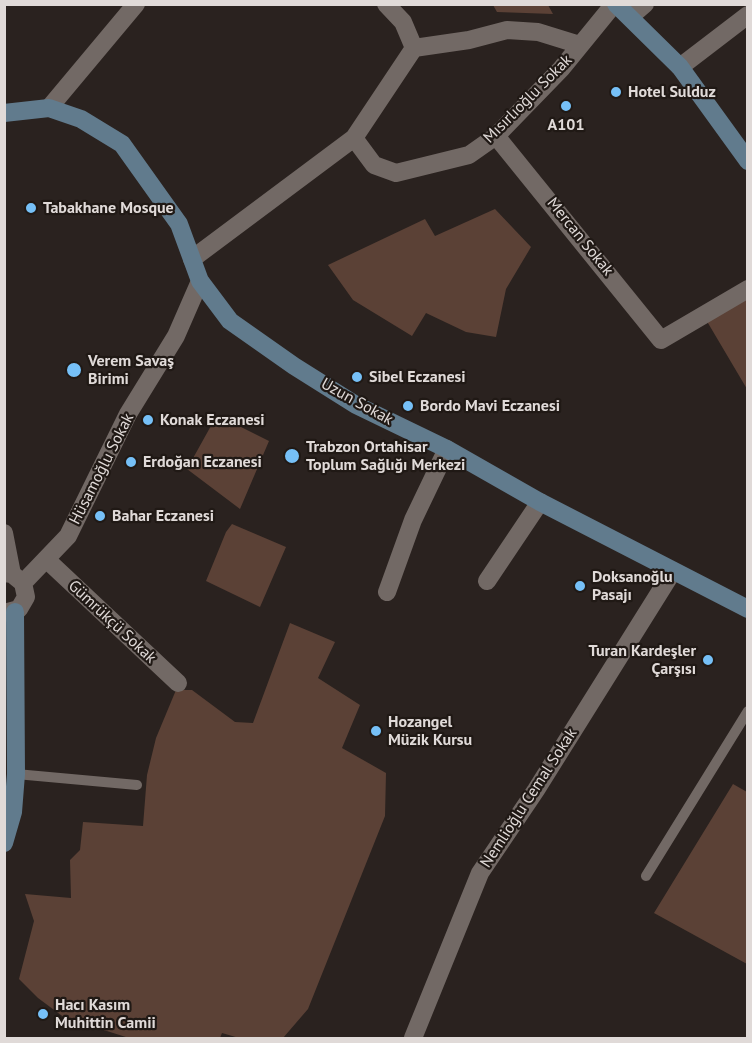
<!DOCTYPE html>
<html>
<head>
<meta charset="utf-8">
<style>
	body { margin:0 }
	#map { position:relative; width:752px; height:1043px; overflow:hidden; background:#2a221f; font-family:"PT Sans",sans-serif }
	canvas { display:block }
	.frame { position:absolute; inset:0; border:6px solid #e0dad8; pointer-events:none }
</style>
</head>
<body>
<div id="map">
<canvas width="752" height="1043"></canvas>
<div class="frame"></div>
</div>
<script>
const context = document.querySelector('canvas').getContext('2d');
context.lineJoin = 'round';
function paint(path, color) { context.fillStyle = color; context.fill(path, 'evenodd'); }
const poly = rows => new Path2D(rows.map(r => 'M' + r).join(''));
function trace(path, color, width, dash) { context.strokeStyle = color; context.lineWidth = width; context.lineCap = dash ? 'butt' : 'round'; context.setLineDash(dash || []); context.stroke(path); }
function label(font, color, halo, rows, align = 'center') {
  context.font = font + ' "PT Sans",sans-serif'; context.lineWidth = 4.5; context.setLineDash([]); context.textBaseline = 'middle'; context.strokeStyle = halo; context.fillStyle = color; for (const [text, x, y, turn = 0] of rows) {
    context.save(); context.translate(x, y); context.rotate((+turn || 0) * Math.PI / 180); context.textAlign = isNaN(turn) ? turn : align; if (halo) context.strokeText(text, 0, 0); context.fillText(text, 0, 0); context.restore();
  }
}
const green = poly([
	[493,5,548,5,553,14,497,12],
	[495,209,531,247,506,289,496,337,466,332,426,313,412,336,353,300,328,265,425,219,435,236],
	[747,294,747,389,705,318],
	[217,415,269,441,240,509,187,469],
	[232,524,286,547,260,607,206,581,226,532],
	[290,623,335,642,318,678,360,705,342,748,386,773,385,816,308,1009,283,1038,239,1038,222,1033,220,1038,129,1038,91,1026,81,1030,38,998,19,979,34,921,25,894,71,898,70,860,80,850,83,822,143,826,147,775,156,738,176,690,192,690,235,722,253,723],
	[733,784,747,792,747,964,654,913]
]);
const lane = poly([
	[16,774,137,785],
	[646,876,748,711]
]);
const street = poly([
	[386,4,403,22,414,48],
	[630,17,645,4],
	[680,67,748,15],
	[49,108,136,4],
	[496,136,661,340,748,289],
	[354,138,374,165,396,173,469,155,496,136,561,69,614,4],
	[192,259,354,138,414,48,469,40,507,30,538,32,580,45],
	[4,533,12,574],
	[47,560,178,683],
	[4,573,12,574,23,583,26,597,19,609,4,613],
	[487,581,540,502],
	[23,583,68,536,128,414,176,336,200,281],
	[387,592,413,520,447,449],
	[413,1038,480,873,536,790,673,571]
]);
const secondary = poly([
	[616,4,680,67,748,161],
	[4,113,49,108,81,119,122,144,179,224,200,281,230,321,294,366,356,405,447,449,540,502,748,609],
	[4,843,13,812,16,774,15,612]
]);
const markers = [
	[616,92,6,"#76c0f7"],
	[566,106,6,"#76c0f7"],
	[31,208,6,"#76c0f7"],
	[74,370,8,"#76c0f7"],
	[357,377,6,"#76c0f7"],
	[408,406,6,"#76c0f7"],
	[148,420,6,"#76c0f7"],
	[292,456,8,"#76c0f7"],
	[131,462,6,"#76c0f7"],
	[100,516,6,"#76c0f7"],
	[580,586,6,"#76c0f7"],
	[708,660,6,"#76c0f7"],
	[376,731,6,"#76c0f7"],
	[43,1014,6,"#76c0f7"]
];
const poiNames = [
	["Hotel Sulduz",628,92],
	["A101",566,125,"center"],
	["Tabakhane Mosque",43,208],
	["Verem Savaş",88,361],
	["Birimi",88,379],
	["Sibel Eczanesi",369,377],
	["Bordo Mavi Eczanesi",420,406],
	["Konak Eczanesi",160,420],
	["Trabzon Ortahisar",306,447],
	["Toplum Sağlığı Merkezi",306,465],
	["Erdoğan Eczanesi",143,462],
	["Bahar Eczanesi",112,516],
	["Doksanoğlu",592,577],
	["Pasajı",592,595],
	["Turan Kardeşler",696,651,"right"],
	["Çarşısı",696,669,"right"],
	["Hozangel",388,722],
	["Müzik Kursu",388,740],
	["Hacı Kasım",55,1005],
	["Muhittin Camii",55,1023]
];
const streetNames = [
	["Mısırlıoğlu Sokak",528,99,-45],
	["Mercan Sokak",580,237,51],
	["Uzun Sokak",357,402,29],
	["Hüsamoğlu Sokak",102,469,-63],
	["Gümrükçü Sokak",112,622,43],
	["Nemlioğlu Cemal Sokak",529,798,-57]
];
paint(green, '#5b4136');
trace(lane, '#726965', 10);
trace(street, '#726965', 18);
trace(secondary, '#617b8d', 18);
for (const [x, y, r, color] of markers) { const dot = new Path2D(); dot.arc(x, y, r, 0, 2 * Math.PI); context.fillStyle = color; context.fill(dot); trace(dot, '#201915', 2); }
label('bold 16px', '#e0dad8', '#201915', poiNames, 'left');
label('16px', '#e0dad8', '#201915', streetNames);
</script>
</body>
</html>
